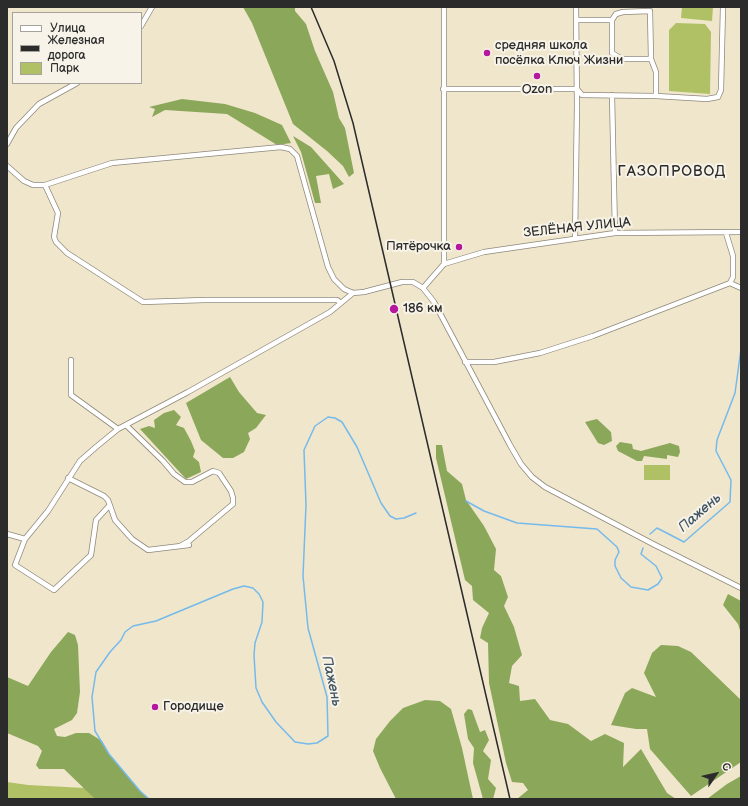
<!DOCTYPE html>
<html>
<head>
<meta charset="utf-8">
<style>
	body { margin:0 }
	#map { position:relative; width:748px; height:806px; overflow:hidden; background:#f0e6cc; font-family:"Balsamiq Sans",sans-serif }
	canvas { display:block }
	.frame { position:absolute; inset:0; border:8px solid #2b2b2b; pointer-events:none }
	.legend { position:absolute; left:12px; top:12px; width:130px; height:72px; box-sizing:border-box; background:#f7f3e8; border:1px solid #a5a39c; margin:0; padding:5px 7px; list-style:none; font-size:12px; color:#2b2b2b }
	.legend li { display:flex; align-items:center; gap:8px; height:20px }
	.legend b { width:20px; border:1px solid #a5a39c }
	.north { position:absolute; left:696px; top:754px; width:40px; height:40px; -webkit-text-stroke:3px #f7f3e8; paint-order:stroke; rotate:56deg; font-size:11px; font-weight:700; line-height:16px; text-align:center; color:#2b2b2b }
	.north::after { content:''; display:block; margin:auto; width:14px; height:18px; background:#2b2b2b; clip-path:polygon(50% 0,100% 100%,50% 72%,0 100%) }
</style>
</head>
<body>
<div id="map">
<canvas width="748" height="806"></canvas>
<div class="frame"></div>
<ul class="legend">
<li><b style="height:5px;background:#fff"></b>Улица</li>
<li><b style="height:5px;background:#2b2b2b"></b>Железная дорога</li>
<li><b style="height:11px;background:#afc164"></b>Парк</li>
</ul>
<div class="north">С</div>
</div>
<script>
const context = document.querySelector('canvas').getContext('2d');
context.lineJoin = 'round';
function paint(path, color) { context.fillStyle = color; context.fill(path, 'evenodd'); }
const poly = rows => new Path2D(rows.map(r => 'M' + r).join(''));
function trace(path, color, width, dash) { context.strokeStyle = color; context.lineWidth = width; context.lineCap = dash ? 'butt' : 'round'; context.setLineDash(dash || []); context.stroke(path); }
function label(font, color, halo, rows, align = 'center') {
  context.font = font + ' "Balsamiq Sans",sans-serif'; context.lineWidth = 4; context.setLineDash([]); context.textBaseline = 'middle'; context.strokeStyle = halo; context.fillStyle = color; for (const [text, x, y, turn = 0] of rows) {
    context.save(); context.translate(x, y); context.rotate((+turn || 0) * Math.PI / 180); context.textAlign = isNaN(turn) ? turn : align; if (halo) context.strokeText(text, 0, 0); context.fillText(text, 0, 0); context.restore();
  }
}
const green = poly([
	[682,7,713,7,712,21,681,18],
	[676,23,705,24,711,32,710,94,669,91,669,30],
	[644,465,670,465,670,480,644,480],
	[7,782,28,785,85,788,95,799,7,799]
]);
const forest = poly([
	[243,7,295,7,295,11,306,24,315,51,333,92,339,118,345,128,354,173,349,177,343,166,327,151,293,124,252,23],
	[182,99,225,104,255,113,282,125,291,143,277,145,227,114,165,110,152,117,155,109,149,107],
	[293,136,311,147,344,184,333,189,329,174,316,176,321,203,315,203,301,152],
	[230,377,239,392,257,413,266,415,256,428,248,433,250,439,244,452,233,458,223,458,201,440,186,403],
	[174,410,181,417,176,425,184,428,191,441,195,451,193,457,199,462,201,472,186,479,140,429,149,426,155,428,154,420,164,413],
	[597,419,611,432,612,441,604,445,598,443,585,422],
	[620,442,632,444,633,449,641,451,670,443,679,446,680,452,678,457,667,455,667,459,644,456,642,461,637,461,618,451,616,446],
	[436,445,442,445,447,471,462,484,466,500,484,526,496,549,494,570,501,576,508,597,504,606,514,627,522,655,512,666,509,683,519,686,520,701,535,699,550,720,568,724,591,741,605,734,624,743,623,767,641,749,667,793,676,799,517,799,528,790,523,783,512,782,506,763,489,683,488,643,480,638,482,628,489,613,473,600,472,586,465,580,436,458],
	[728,594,741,601,741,633,738,624,723,605],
	[68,632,75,635,78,645,80,692,77,713,72,720,54,729,57,736,65,737,76,733,89,733,102,741,109,754,140,791,149,799,95,799,64,769,39,769,36,765,42,751,38,746,7,733,7,677,28,686,51,652],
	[661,645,678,646,691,652,741,700,741,762,691,796,650,749,647,729,636,729,611,725,625,693,632,688,656,697,644,673,652,653],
	[425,700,440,701,451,709,462,748,473,799,396,799,380,768,373,751,376,739,390,721,403,708],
	[468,709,472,710,480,732,485,730,489,740,483,751,491,760,488,779,496,788,493,799,483,799,473,763,474,748,468,739,464,714],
	[741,776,741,799,707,799,727,784]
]);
const stream = poly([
	[466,501,484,511,517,523,597,529,617,547,619,552,615,560,615,566,621,578,631,587,648,590,658,584,662,578,656,566,641,554,643,548],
	[650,534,657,528,684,542,730,502,731,480,716,451,717,440,735,393,741,349],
	[149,799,140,791,109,754,95,731,92,697,96,672,110,652,121,640,125,632,133,626,156,621,233,589,244,586,253,588,259,594,263,602,262,622,255,643,254,655,256,688,262,702,276,722,295,742,308,744,317,743,328,736,327,697,308,628,303,576,306,505,304,450,315,426,328,417,335,418,342,422,357,447,381,503,390,516,396,519,404,518,416,513]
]);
const minor = poly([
	[612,20,612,53,622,59,651,59],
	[141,26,152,7],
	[443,89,577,89,582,95,656,96,656,72,651,59,650,11,623,12,616,14,612,20,576,20],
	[612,95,615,233],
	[656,96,707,99,718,97,721,90,723,7],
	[7,144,16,128,39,104,77,83],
	[7,166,24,181,33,185,45,185,112,163,281,147,290,149,297,156,328,267,334,279,344,289,353,293,364,292,402,282,413,282,423,288,434,302,510,445,521,464,532,477,545,487,653,544,741,588],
	[45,185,58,213,54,237,56,242,67,253,143,302,205,300,337,300,341,303],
	[575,239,577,105,576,7],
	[444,264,484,252,615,233,739,232],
	[730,283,741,288],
	[423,288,444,264,444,7],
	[71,360,71,395,118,429],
	[465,362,494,362,540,353,593,336,730,283,733,277,733,256,726,233],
	[127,426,163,461,174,474,185,482,192,482,213,471,219,473,231,491,233,498,233,504,189,541,180,546],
	[68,478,104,496,108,500,115,520,132,539,148,550,189,545],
	[109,506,96,520,91,555,54,590,15,565,25,539,48,511,80,461,96,447,118,429,188,392,330,312,353,293],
	[7,534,25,539]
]);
const rail = poly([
	[311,7,334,61,353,123,510,799]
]);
const markers = [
	[487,53,4,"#b5179e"],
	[537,76,4,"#b5179e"],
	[459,247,4,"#b5179e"],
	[394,309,5,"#b5179e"],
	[155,707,4,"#b5179e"]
];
const poiNames = [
	["средняя школа",495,46],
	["посёлка Ключ Жизни",495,61],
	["Ozon",537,90,"center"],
	["Пятёрочка",451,247,"right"],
	["186 км",403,309],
	["Городище",163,707]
];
const streetNames = [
	["ЗЕЛЁНАЯ УЛИЦА",577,228,-6]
];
const waterNames = [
	["Пажень",700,513,-41],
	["Пажень",331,681,78]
];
const quarterNames = [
	["ГАЗОПРОВОД",672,172]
];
paint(green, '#afc164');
paint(forest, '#8ba75a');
trace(stream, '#75baeb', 1.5);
trace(minor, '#8e887c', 6);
trace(minor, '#fff', 4.5);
trace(rail, '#2b2b2b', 1.5);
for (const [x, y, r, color] of markers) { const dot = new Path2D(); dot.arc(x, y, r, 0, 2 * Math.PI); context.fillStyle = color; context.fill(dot); trace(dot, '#f7f3e8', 1.5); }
label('13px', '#2b2b2b', '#f7f3e8', poiNames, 'left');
label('13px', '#2b2b2b', '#f7f3e8', streetNames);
label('italic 14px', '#415665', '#f7f3e8', waterNames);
context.letterSpacing = '1px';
label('15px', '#2b2b2b', '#f7f3e8', quarterNames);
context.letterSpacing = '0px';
</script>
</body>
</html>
